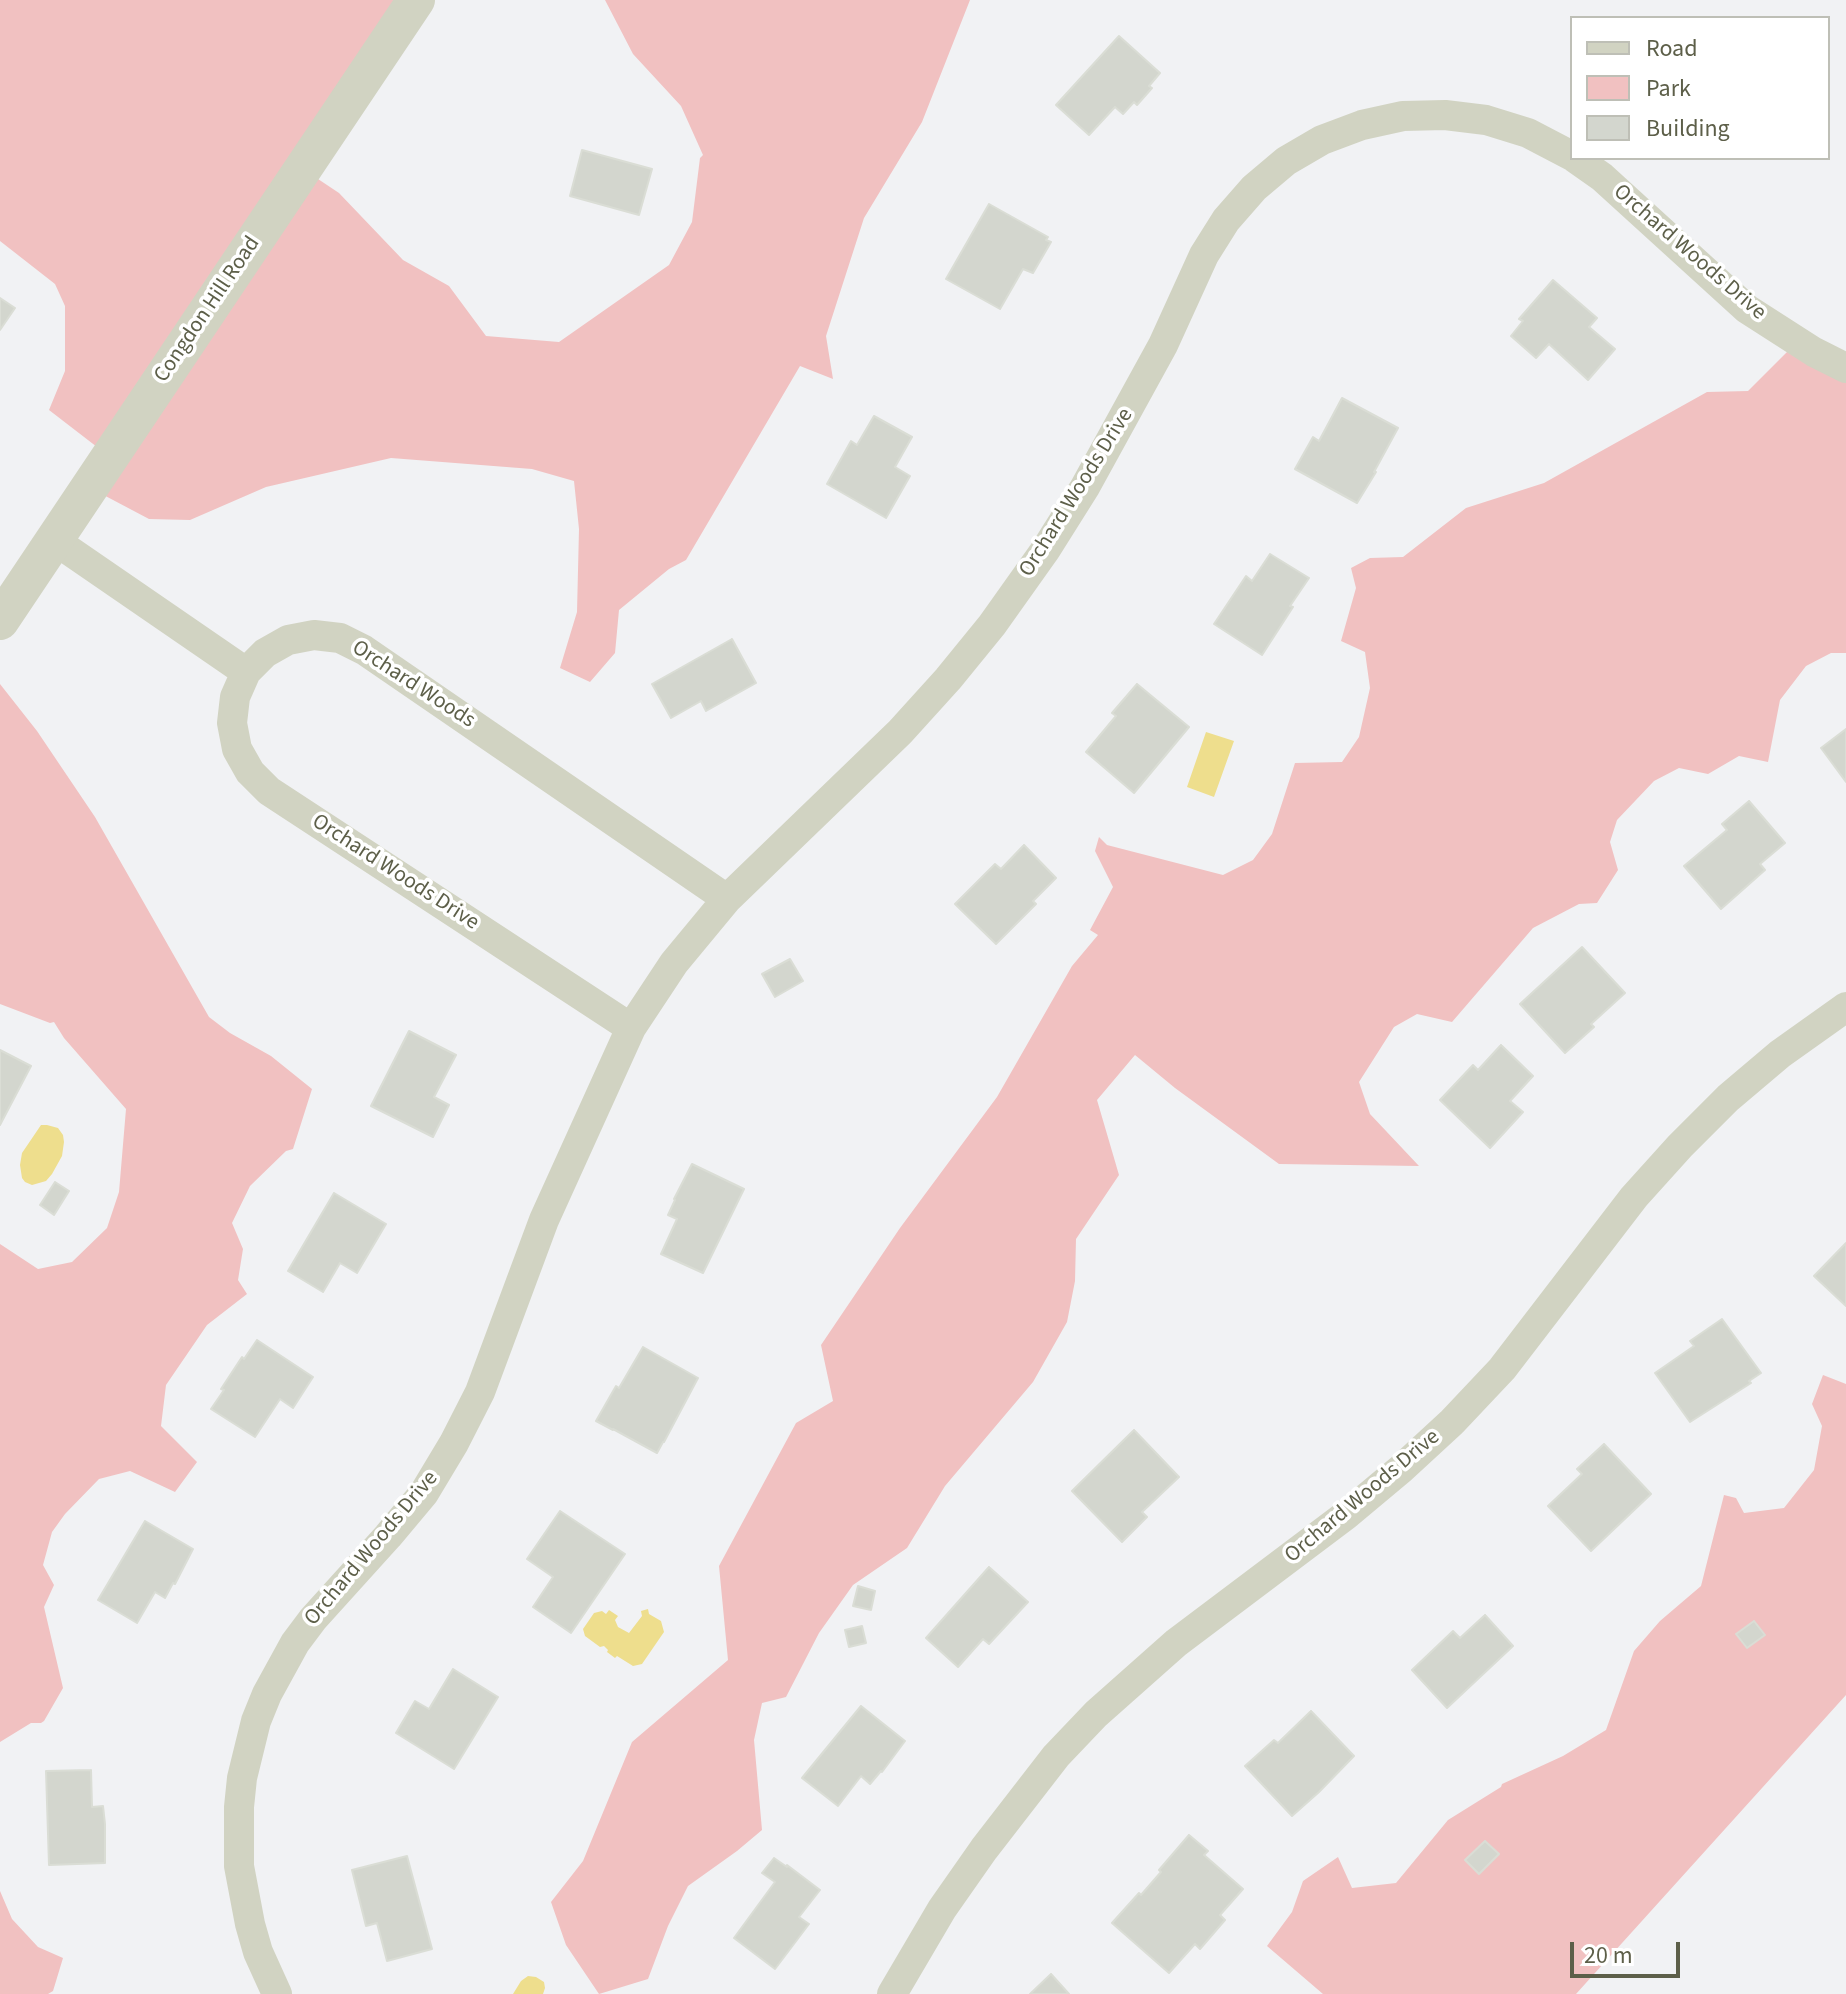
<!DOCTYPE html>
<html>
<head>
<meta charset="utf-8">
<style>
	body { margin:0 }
	#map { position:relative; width:1846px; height:1994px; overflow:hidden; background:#f1f2f4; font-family:"Source Sans 3",sans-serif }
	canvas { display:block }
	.legend { position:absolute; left:1570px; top:16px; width:260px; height:144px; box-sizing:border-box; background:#fff; border:2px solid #bebfb6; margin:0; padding:10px 14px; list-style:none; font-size:24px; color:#5d5f49 }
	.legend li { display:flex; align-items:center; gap:16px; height:40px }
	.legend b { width:40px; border:2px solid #bebfb6 }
	.scale { position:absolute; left:1570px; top:1942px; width:110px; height:36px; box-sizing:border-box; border:4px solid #5d5f49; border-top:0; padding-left:10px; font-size:24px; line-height:28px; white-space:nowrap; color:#5d5f49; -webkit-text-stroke:6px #fff; paint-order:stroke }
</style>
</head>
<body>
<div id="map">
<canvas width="1846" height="1994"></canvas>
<ul class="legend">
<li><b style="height:10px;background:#d1d3c2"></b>Road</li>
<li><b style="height:22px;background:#f1c1c1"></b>Park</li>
<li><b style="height:22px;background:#d3d6ce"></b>Building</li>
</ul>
<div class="scale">20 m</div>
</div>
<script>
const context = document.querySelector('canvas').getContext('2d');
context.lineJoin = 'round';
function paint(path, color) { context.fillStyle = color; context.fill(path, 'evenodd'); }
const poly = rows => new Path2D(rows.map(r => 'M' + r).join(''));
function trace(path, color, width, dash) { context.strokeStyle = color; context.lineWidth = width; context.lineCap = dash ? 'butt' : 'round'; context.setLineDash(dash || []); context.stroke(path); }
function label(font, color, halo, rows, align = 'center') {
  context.font = font + ' "Source Sans 3",sans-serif'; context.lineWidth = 7; context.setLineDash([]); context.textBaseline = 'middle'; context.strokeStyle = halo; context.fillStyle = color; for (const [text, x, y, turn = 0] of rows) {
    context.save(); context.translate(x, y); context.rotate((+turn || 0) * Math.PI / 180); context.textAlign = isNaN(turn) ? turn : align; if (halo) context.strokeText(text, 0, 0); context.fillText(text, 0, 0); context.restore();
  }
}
const green = poly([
	[0,0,421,0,309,173,339,193,403,260,449,286,486,336,559,342,669,265,692,222,700,158,703,155,681,106,633,54,605,0,970,0,922,122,864,218,826,336,833,379,800,366,686,560,669,569,619,610,615,653,590,682,560,668,577,612,579,529,574,481,532,469,391,458,266,487,190,520,149,519,96,491,110,457,49,410,65,371,65,306,55,284,0,241],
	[1803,336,1846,354,1846,653,1831,653,1806,666,1780,700,1768,762,1739,756,1708,774,1679,768,1654,781,1617,820,1610,842,1618,870,1597,903,1579,904,1533,928,1452,1022,1417,1014,1394,1027,1359,1082,1370,1114,1419,1166,1279,1164,1175,1088,1135,1055,1097,1100,1119,1175,1076,1239,1075,1281,1067,1322,1033,1382,945,1486,907,1548,853,1585,819,1633,786,1697,762,1703,754,1740,762,1830,737,1851,688,1886,668,1926,648,1979,599,1994,566,1945,551,1902,583,1861,632,1742,728,1660,719,1566,796,1423,833,1401,821,1345,900,1228,997,1097,1072,966,1098,935,1090,930,1113,887,1095,851,1099,837,1107,845,1223,875,1253,860,1272,834,1295,763,1342,762,1359,737,1370,688,1365,652,1341,641,1356,588,1351,568,1370,558,1403,557,1466,508,1544,483,1707,392,1748,391],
	[0,684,37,731,95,817,209,1017,230,1033,271,1056,312,1089,293,1149,286,1151,250,1186,232,1223,243,1249,238,1280,247,1294,207,1325,166,1385,161,1426,197,1462,175,1492,130,1471,99,1479,65,1514,52,1532,43,1565,54,1585,44,1607,63,1688,44,1721,41,1723,31,1723,0,1742,0,1244,38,1269,72,1262,107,1228,119,1192,126,1109,64,1038,54,1022,50,1023,0,1004],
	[1823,1375,1846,1384,1846,1695,1576,1994,1323,1994,1267,1946,1292,1912,1303,1881,1338,1857,1352,1888,1396,1883,1448,1820,1501,1787,1502,1784,1563,1756,1606,1730,1634,1651,1660,1621,1701,1586,1724,1495,1736,1498,1744,1513,1784,1508,1814,1470,1822,1426,1812,1404],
	[0,1891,12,1919,38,1947,63,1958,53,1991,48,1994,0,1994]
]);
const water = poly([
	[1206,732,1234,741,1214,797,1187,787],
	[41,1125,47,1125,58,1128,63,1135,64,1142,62,1156,52,1174,46,1181,32,1185,25,1182,22,1178,20,1165,22,1153],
	[648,1609,649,1614,661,1621,664,1632,642,1664,633,1666,617,1656,615,1658,607,1652,608,1650,604,1646,600,1647,585,1636,583,1629,594,1613,602,1611,606,1614,609,1610,618,1616,615,1620,618,1627,629,1633,642,1616,641,1611],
	[528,1976,536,1977,544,1982,545,1988,543,1994,513,1994,521,1981]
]);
const building = poly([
	[1119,36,1160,73,1149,86,1152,88,1137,105,1134,102,1123,114,1115,107,1089,135,1056,105,1119,36],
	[582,150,652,169,639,215,570,196,582,150],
	[989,204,1048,237,1046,240,1051,242,1033,273,1023,269,1000,309,946,279,989,204],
	[1553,280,1597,318,1589,327,1615,349,1588,380,1549,344,1536,358,1511,336,1523,321,1519,319,1553,280],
	[0,298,15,308,0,330,0,298],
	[1342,398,1398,428,1374,472,1376,472,1357,503,1295,469,1313,437,1319,441,1342,398],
	[874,416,912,437,895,467,910,476,886,518,827,484,851,441,857,445,874,416],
	[1270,554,1309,578,1290,606,1293,607,1262,655,1214,624,1246,576,1252,581,1270,554],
	[732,639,756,683,706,711,701,701,671,718,652,684,732,639],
	[1137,684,1189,727,1134,793,1086,752,1116,716,1112,713,1137,684],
	[1846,729,1846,782,1821,748,1846,729],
	[1749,801,1785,843,1760,864,1765,870,1721,909,1684,866,1727,830,1722,824,1749,801],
	[1024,845,1056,878,1033,901,1036,904,996,944,955,904,995,864,1001,869,1024,845],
	[1582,947,1625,993,1591,1024,1594,1027,1565,1053,1520,1004,1582,947],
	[790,959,803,981,775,997,762,974,790,959],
	[409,1031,456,1055,434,1097,449,1105,433,1137,371,1106,409,1031],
	[1501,1045,1533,1076,1510,1101,1523,1112,1490,1148,1440,1100,1473,1065,1478,1070,1501,1045],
	[0,1050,31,1066,0,1125,0,1050],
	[692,1164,744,1189,703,1273,661,1254,677,1219,668,1215,675,1200,674,1199,692,1164],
	[55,1182,69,1191,54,1215,40,1205,55,1182],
	[334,1193,386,1224,357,1273,340,1263,323,1292,288,1271,334,1193],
	[1846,1243,1846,1306,1814,1276,1846,1243],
	[1722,1319,1761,1373,1749,1381,1751,1383,1690,1422,1655,1373,1694,1346,1690,1341,1722,1319],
	[257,1340,313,1377,293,1408,280,1399,255,1437,211,1409,224,1390,221,1389,242,1357,244,1359,257,1340],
	[643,1347,698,1378,664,1442,663,1442,657,1453,613,1429,613,1430,596,1421,616,1386,619,1388,643,1347],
	[1134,1430,1179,1477,1142,1512,1147,1517,1122,1542,1072,1491,1134,1430],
	[1604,1444,1651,1494,1591,1551,1548,1506,1582,1474,1577,1469,1604,1444],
	[560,1511,625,1554,571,1633,533,1607,553,1577,527,1559,560,1511],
	[145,1521,193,1549,175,1584,173,1583,165,1598,155,1592,137,1623,98,1600,145,1521],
	[989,1567,1028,1602,989,1644,983,1639,958,1667,926,1638,989,1567],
	[858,1586,875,1591,871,1610,853,1606,858,1586],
	[1485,1615,1513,1646,1447,1708,1412,1670,1453,1631,1460,1638,1485,1615],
	[1754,1621,1765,1635,1747,1648,1736,1634,1754,1621],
	[862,1626,866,1643,849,1647,845,1630,862,1626],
	[453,1669,498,1697,454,1769,396,1733,415,1701,429,1709,453,1669],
	[861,1706,905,1741,882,1772,881,1771,870,1784,861,1776,838,1806,802,1778,861,1706],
	[1311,1711,1354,1756,1319,1792,1292,1816,1245,1766,1274,1740,1278,1743,1311,1711],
	[91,1770,92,1807,103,1806,105,1824,105,1863,49,1865,46,1771,91,1770],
	[1189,1835,1208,1851,1204,1855,1243,1889,1220,1915,1225,1920,1200,1949,1195,1944,1169,1973,1112,1923,1139,1893,1141,1895,1161,1872,1159,1870,1189,1835],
	[1485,1841,1499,1854,1479,1874,1465,1860,1485,1841],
	[407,1856,432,1949,387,1961,377,1923,366,1926,352,1870,407,1856],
	[774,1858,787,1867,787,1865,820,1890,799,1917,809,1924,775,1969,734,1938,775,1882,762,1873,774,1858],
	[1051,1974,1069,1994,1030,1994,1051,1974]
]);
const minor = poly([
	[1575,158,1602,177,1747,309,1814,352,1846,368],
	[54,540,246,672],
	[631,1028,269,791,250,772,237,749,232,723,235,697,246,672,265,653,288,640,314,635,340,638,364,650,727,899],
	[277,1994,258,1952,250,1924,239,1866,239,1807,242,1778,256,1721,267,1694,295,1643,313,1619,388,1536,424,1493,454,1443,480,1392,544,1220,631,1028,674,963,727,899,900,732,948,679,992,625,1046,549,1085,487,1163,345,1204,255,1226,220,1254,188,1286,161,1322,140,1362,125,1403,116,1445,115,1486,120,1528,133,1572,156],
	[892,1994,942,1909,984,1849,1056,1756,1096,1714,1176,1643,1346,1515,1401,1469,1452,1422,1502,1369,1634,1197,1680,1146,1728,1098,1780,1054,1846,1007]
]);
const tertiary = poly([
	[0,621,416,0]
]);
const streetNames = [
	["Orchard Woods Drive",1689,253,41],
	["Congdon Hill Road",208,310,-56],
	["Orchard Woods Drive",1077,493,-58],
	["Orchard Woods",413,685,33],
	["Orchard Woods Drive",395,873,33],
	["Orchard Woods Drive",1363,1497,-40],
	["Orchard Woods Drive",372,1549,-50]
];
paint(green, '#f1c1c1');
paint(water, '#eede8d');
paint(building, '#d3d6ce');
trace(building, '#daddd5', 2);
trace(minor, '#d1d3c2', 30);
trace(tertiary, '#d1d3c2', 38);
label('22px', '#5d5f49', '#fff', streetNames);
</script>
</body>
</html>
